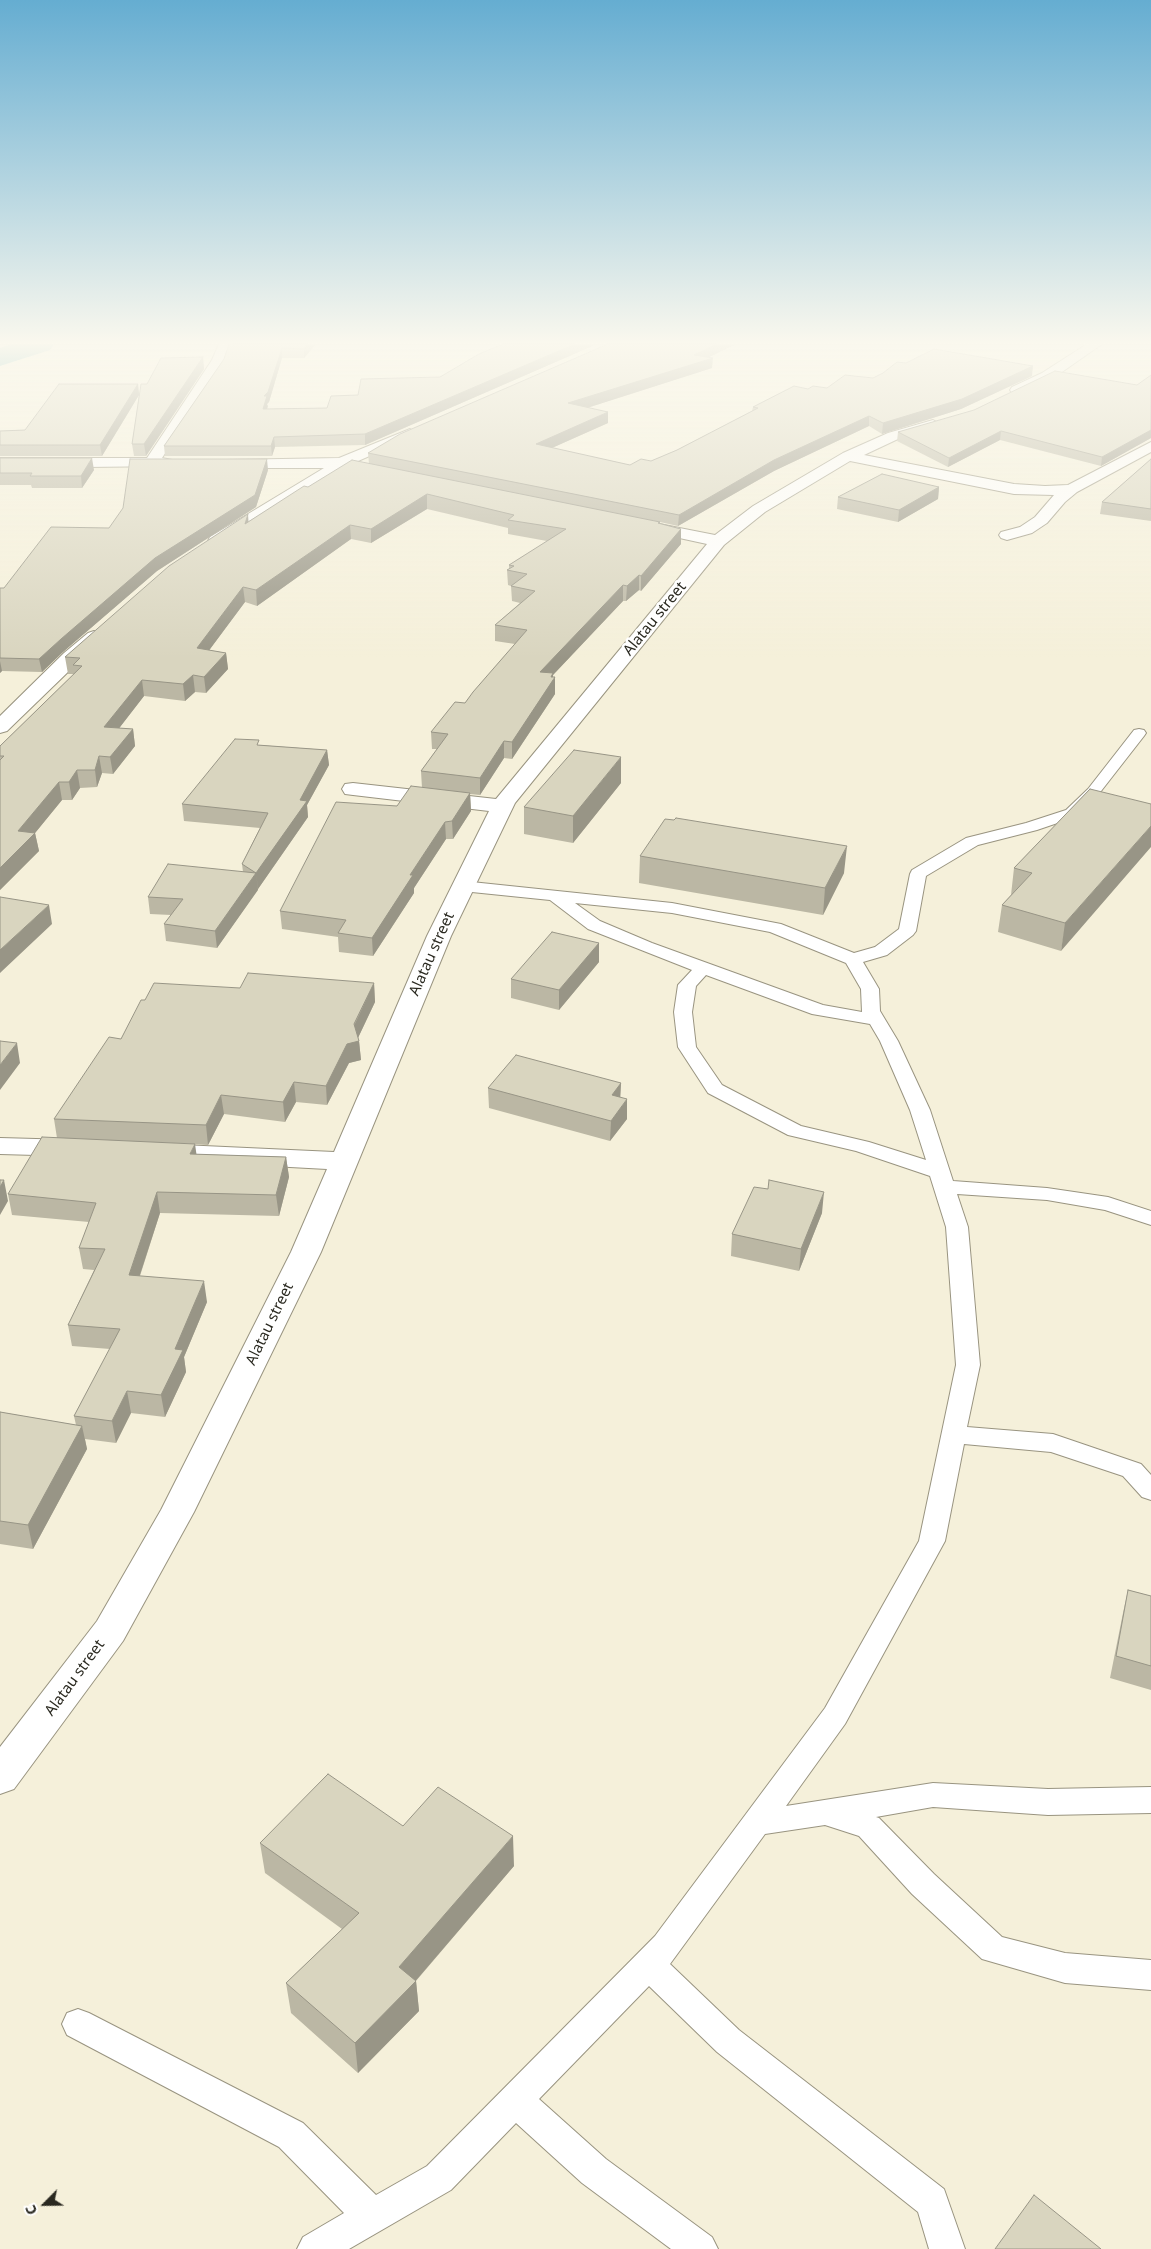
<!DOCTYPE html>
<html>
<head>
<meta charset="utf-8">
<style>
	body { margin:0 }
	#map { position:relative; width:1151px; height:2249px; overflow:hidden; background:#f5f0da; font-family:"Noto Sans",sans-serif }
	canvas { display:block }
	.north { position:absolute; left:20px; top:2179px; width:50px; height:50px; -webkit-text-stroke:4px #fff; paint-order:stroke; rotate:247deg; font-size:14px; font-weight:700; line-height:20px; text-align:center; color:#2a2920 }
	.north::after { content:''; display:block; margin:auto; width:18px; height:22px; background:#2a2920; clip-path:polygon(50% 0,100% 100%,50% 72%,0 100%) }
</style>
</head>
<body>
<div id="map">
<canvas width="1151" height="2249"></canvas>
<div class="north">С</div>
</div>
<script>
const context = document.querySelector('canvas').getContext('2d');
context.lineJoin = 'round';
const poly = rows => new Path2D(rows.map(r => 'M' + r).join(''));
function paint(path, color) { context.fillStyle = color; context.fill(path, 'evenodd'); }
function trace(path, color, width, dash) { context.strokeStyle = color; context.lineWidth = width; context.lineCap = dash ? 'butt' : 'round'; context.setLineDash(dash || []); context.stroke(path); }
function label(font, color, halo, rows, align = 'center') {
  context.font = font + ' "Noto Sans",sans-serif'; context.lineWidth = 5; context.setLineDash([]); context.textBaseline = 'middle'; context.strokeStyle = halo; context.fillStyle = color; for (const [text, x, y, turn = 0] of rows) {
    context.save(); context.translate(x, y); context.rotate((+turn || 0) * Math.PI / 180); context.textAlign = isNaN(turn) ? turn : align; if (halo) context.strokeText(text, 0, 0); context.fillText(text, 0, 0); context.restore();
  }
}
const river = poly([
	[11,344,54,344,50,350,0,366,0,348,11,344]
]);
const service = poly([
	[1139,729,1144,730,1146,733,1144,736,1098,795,1078,816,1037,830,978,845,926,876,916,931,913,935,887,955,863,962,879,989,880,1011,898,1041,930,1110,953,1181,1047,1188,1108,1197,1151,1211,1151,1225,1105,1210,1047,1200,957,1194,968,1227,980,1365,967,1427,1053,1434,1141,1464,1151,1475,1151,1500,1142,1497,1123,1476,1051,1452,964,1444,945,1541,845,1724,786,1806,933,1783,1048,1789,1151,1787,1151,1813,1048,1815,933,1807,876,1817,879,1818,934,1874,1002,1937,1065,1953,1151,1960,1151,1990,1065,1983,982,1959,912,1894,859,1836,825,1825,765,1834,670,1964,739,2030,944,2189,965,2249,929,2249,918,2212,717,2052,649,1986,539,2099,606,2159,712,2237,718,2249,671,2249,582,2183,516,2123,451,2190,349,2249,297,2249,303,2237,344,2213,279,2147,67,2035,62,2024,67,2013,78,2009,89,2013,303,2123,376,2195,427,2166,655,1936,825,1708,919,1541,956,1365,946,1227,930,1176,856,1151,788,1135,708,1093,678,1047,674,1012,678,985,692,970,588,929,550,900,462,891,456,890,454,886,456,882,462,881,672,903,781,924,854,953,875,947,899,929,910,874,912,870,966,838,1026,823,1066,810,1088,789,1134,730,1139,729],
	[575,903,672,913,770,932,846,963,861,989,862,1012,823,1005,652,943,600,921,575,903],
	[706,975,812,1014,870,1024,880,1041,910,1110,926,1160,869,1142,801,1126,722,1085,696,1047,692,1012,696,986,706,975]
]);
const minor = poly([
	[219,344,231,344,226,360,162,458,172,460,175,463,172,466,0,468,0,458,147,458,212,360,219,344],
	[1087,344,1102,344,1052,379,1022,393,1012,393,1010,390,1012,387,1042,373,1087,344],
	[933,420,940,424,938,427,898,439,864,455,1014,484,1045,486,1068,485,1151,442,1151,452,1077,492,1065,502,1047,523,1032,533,1007,540,1001,538,999,535,1001,532,1020,527,1035,517,1054,495,1014,494,850,461,765,512,724,545,515,803,451,936,321,1252,194,1512,123,1641,14,1789,0,1794,0,1747,97,1621,161,1510,291,1252,327,1169,160,1160,150,1158,146,1152,150,1146,160,1144,334,1152,427,936,489,811,353,795,345,794,342,789,345,784,353,783,496,799,707,544,638,529,636,526,638,523,644,521,715,535,753,506,843,453,888,433,933,420],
	[410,429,417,433,415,436,349,465,222,545,210,545,208,541,210,537,324,468,230,468,225,466,222,463,225,460,339,458,410,429],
	[94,631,100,633,103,637,100,641,7,731,0,733,0,716,64,653,88,633,94,631],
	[0,1138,72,1140,82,1142,86,1148,82,1154,72,1156,0,1154,0,1138]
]);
const wall = poly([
	[229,344,316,344,304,358,282,358,269,402,267,404,267,409,327,408,358,395,440,377,503,344,597,344,365,445,275,447,272,456,165,456,164,446,224,359],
	[608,344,736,344,709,357,712,368,587,408,608,423,552,448,630,465,651,461,677,450,752,411,753,407,808,389,827,388,873,378,1032,376,961,409,882,434,869,426,774,471,678,526,660,522,660,524,681,529,681,544,641,591,639,590,626,601,623,601,553,675,555,694,512,759,504,758,480,795,470,794,471,811,453,839,446,839,414,888,414,893,373,956,339,952,338,937,282,929,280,911,397,806,422,788,421,771,437,749,432,749,431,732,465,703,515,644,495,641,495,625,520,603,512,601,511,586,508,585,507,570,509,569,509,565,547,541,508,534,508,528,427,509,371,543,351,539,257,606,245,602,209,650,226,653,228,669,206,693,195,692,185,701,144,696,119,728,133,729,135,746,113,774,102,773,97,787,80,788,72,800,62,800,35,833,39,851,0,890,0,746,74,674,68,674,65,657,249,521,308,487,369,464,368,453],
	[203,357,204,369,146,456,134,456,132,444,139,395,102,456,0,456,0,431,25,430,138,384,139,394,147,384],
	[1151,375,1151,438,1101,466,1000,440,948,467,897,441,898,432,1137,385],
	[0,458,94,470,82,488,32,488,31,485,0,485],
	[1151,459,1151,521,1100,514,1102,502],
	[268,470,256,507,157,571,63,652,42,672,2,671,0,673,0,588,4,588,109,528],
	[939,487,938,499,898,522,837,509,838,497],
	[259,745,327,750,329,765,307,805,308,817,217,948,166,941,164,924,171,915,150,914,148,897,243,872,242,864,260,828,184,821,182,804],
	[621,783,573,843,524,834,524,807],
	[1090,789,1061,951,998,932,1002,905,1011,895,1014,868],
	[640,856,844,873,823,915,639,883],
	[599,943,599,962,559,1010,511,998,511,979],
	[374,983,375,1002,358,1038,359,1041,361,1060,349,1063,327,1105,296,1102,285,1122,224,1114,208,1145,173,1143,196,1154,286,1157,289,1177,279,1216,160,1213,140,1276,207,1302,184,1357,186,1372,165,1417,131,1413,116,1443,85,1439,87,1449,33,1549,0,1544,0,1412,76,1425,74,1416,110,1349,72,1346,68,1325,94,1270,83,1269,79,1248,89,1222,12,1215,8,1194,57,1138,54,1119,121,1039,145,1000,240,988],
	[621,1083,620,1097,627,1119,610,1141,489,1108,488,1088],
	[768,1189,822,1213,799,1271,731,1256,732,1234],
	[1128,1590,1151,1596,1151,1690,1110,1678,1123,1613],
	[260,1843,514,1866,416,1981,419,2011,358,2073,291,2013,286,1983,342,1929,265,1873]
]);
const shadedWall = poly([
	[308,344,316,344,304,358,304,349],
	[575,344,597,344,365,445,365,434],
	[717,344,736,344,697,363,713,358,712,368,568,414,568,403,694,355],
	[282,348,282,358,269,402,267,404,268,406,264,419,263,409,264,396],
	[203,357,204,369,146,456,144,444],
	[1033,366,1032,376,961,409,882,434,883,423],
	[138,384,139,395,102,456,100,445],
	[608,412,608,423,536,455,536,444],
	[869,416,869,426,774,471,678,526,679,515,774,460],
	[1151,430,1151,438,1101,466,1102,457],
	[1001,431,1000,440,948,467,949,458],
	[274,437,275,447,272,456,271,446],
	[92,458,94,470,82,488,81,476],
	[267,459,268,470,256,507,157,571,63,652,42,672,39,659,61,639],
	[939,487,938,499,898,522,899,510],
	[427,494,427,509,371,543,371,529],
	[248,514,249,529,245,524],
	[350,525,351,539,257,606,256,590],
	[681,529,681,544,641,591,641,576],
	[639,575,639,590,626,601,627,586],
	[623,585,623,601,553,675,553,680,555,677,555,694,512,759,512,742,540,672],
	[243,587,245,602,199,664,197,648],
	[226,653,228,669,206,693,204,677],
	[0,661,2,671,0,673],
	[193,675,195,692,185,701,183,684],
	[142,680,144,696,107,744,104,727],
	[133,729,135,746,113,774,110,757],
	[504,741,504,758,480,795,480,778],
	[327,750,329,765,307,805,308,817,258,889,256,873,300,800],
	[99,756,102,773,97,787,95,770],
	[621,757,621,783,573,843,573,816],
	[77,770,80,788,72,800,69,782],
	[59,782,62,800,31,838,35,833,39,851,0,890,0,868,18,831],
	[470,793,471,811,453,839,452,821],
	[445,822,446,839,414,888,414,893,373,956,372,938,410,875],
	[1151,826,1151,847,1061,951,1065,923],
	[847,846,844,873,823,915,825,888],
	[256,873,258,890,217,948,215,931],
	[49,905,52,924,0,973,0,950],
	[599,943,599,962,559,1010,559,990],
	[374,983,375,1002,356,1042,359,1041,361,1060,349,1063,327,1105,326,1086],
	[17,1043,20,1063,0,1090,0,1065],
	[294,1082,296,1102,285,1122,283,1102],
	[621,1083,620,1103,612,1095],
	[221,1095,224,1114,208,1145,206,1125],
	[627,1099,627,1119,610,1141,611,1121],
	[195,1144,198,1165,190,1154],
	[286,1157,289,1177,279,1216,276,1195],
	[4,1180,8,1201,0,1215,0,1187],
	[157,1192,160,1213,133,1296,129,1275],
	[824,1192,822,1213,799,1271,801,1249],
	[204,1281,207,1302,184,1357,186,1372,165,1417,161,1395,175,1349],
	[127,1391,131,1413,116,1443,112,1421],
	[82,1426,87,1449,33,1549,28,1525],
	[513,1836,514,1866,412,1985,416,1981,419,2011,358,2073,355,2043,399,1967]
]);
const building = poly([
	[229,344,308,344,304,349,282,348,268,392,264,396,267,396,263,409,327,408,331,396,358,395,361,379,440,377,479,354,503,344,575,344,365,434,274,437,271,446,164,446,224,359,229,344],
	[608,344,717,344,694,355,713,358,568,403,608,412,536,444,630,465,641,459,651,461,677,450,758,408,753,407,794,386,808,389,813,386,827,388,845,375,873,378,883,373,897,362,906,363,934,349,1033,366,962,399,883,423,869,416,774,460,679,515,368,453,400,434,608,344],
	[203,357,144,444,132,444,141,384,147,384,161,358,203,357],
	[1055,371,1137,385,1151,375,1151,430,1102,457,1001,431,949,458,898,432,974,410,1055,371],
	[59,384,138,384,100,445,0,445,0,431,25,430,59,384],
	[0,458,92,458,81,476,30,476,32,473,0,473,0,458],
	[130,459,267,459,255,495,155,558,61,639,39,659,0,658,0,588,4,588,51,527,109,528,123,508,130,459],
	[1151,459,1151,509,1102,502,1151,459],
	[352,460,660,522,658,523,681,529,641,576,639,575,627,586,623,585,540,672,553,673,551,677,555,677,512,742,504,741,480,778,421,771,448,734,431,732,455,702,465,703,473,692,527,630,495,625,535,591,511,586,527,574,507,570,514,566,509,565,566,529,508,520,514,515,427,494,371,529,350,525,256,590,243,587,197,648,226,653,204,677,193,675,183,684,142,680,104,727,133,729,110,757,99,756,95,770,77,770,69,782,59,782,18,831,35,833,0,868,0,760,4,756,0,756,0,746,82,666,73,665,80,658,65,657,169,566,248,514,245,524,304,486,308,487,352,460],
	[882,474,939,487,899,510,838,497,882,474],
	[235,739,259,740,257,745,327,750,300,800,307,801,256,873,242,864,268,813,182,804,235,739],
	[574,750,621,757,573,816,524,807,574,750],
	[411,786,470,793,452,821,445,822,410,875,413,875,372,938,338,933,346,920,280,911,336,802,397,806,411,786],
	[1090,789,1151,804,1151,826,1065,923,1002,905,1032,873,1014,868,1090,789],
	[676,818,847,846,825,888,640,856,665,819,674,820,676,818],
	[168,864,256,873,215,931,164,924,183,899,148,897,168,864],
	[0,897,49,905,0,950,0,897],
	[552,932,599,943,559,990,511,979,552,932],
	[248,973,374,983,354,1024,359,1041,347,1044,326,1086,294,1082,283,1102,221,1095,206,1125,54,1119,109,1037,121,1039,141,1000,145,1000,154,983,240,988,248,973],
	[0,1041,17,1043,0,1065,0,1041],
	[516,1055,621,1083,612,1095,627,1099,611,1121,488,1088,516,1055],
	[42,1137,195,1144,190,1154,286,1157,276,1195,157,1192,129,1275,204,1281,175,1349,183,1350,161,1395,127,1391,112,1421,74,1416,120,1329,68,1325,105,1249,79,1248,96,1203,8,1194,42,1137],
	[0,1180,4,1180,0,1187,0,1180],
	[769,1180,824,1192,801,1249,732,1234,754,1187,768,1189,769,1180],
	[0,1412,82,1426,28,1525,0,1521,0,1412],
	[1128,1590,1151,1596,1151,1666,1116,1656,1128,1590],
	[328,1774,403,1826,438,1787,513,1836,399,1967,416,1981,355,2043,286,1983,359,1913,260,1843,328,1774],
	[1034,2195,1101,2249,995,2249,1034,2195]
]);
const streetNames = [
	["Alatau street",655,619,-51],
	["Alatau street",432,954,-66],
	["Alatau street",270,1324,-64],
	["Alatau street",75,1678,-54]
];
paint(river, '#42a2af');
trace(service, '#999480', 2);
trace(minor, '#999480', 2);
paint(service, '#fff');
paint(minor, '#fff');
paint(wall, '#bbb7a4');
paint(shadedWall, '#989586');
paint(building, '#d9d5bf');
trace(building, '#989586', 1);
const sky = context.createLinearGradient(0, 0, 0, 659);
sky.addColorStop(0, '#65add1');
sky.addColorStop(0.52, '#faf8ee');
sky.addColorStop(1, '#faf8ee00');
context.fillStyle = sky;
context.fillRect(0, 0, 1151, 659);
label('15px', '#2a2920', '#fff', streetNames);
</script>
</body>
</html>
